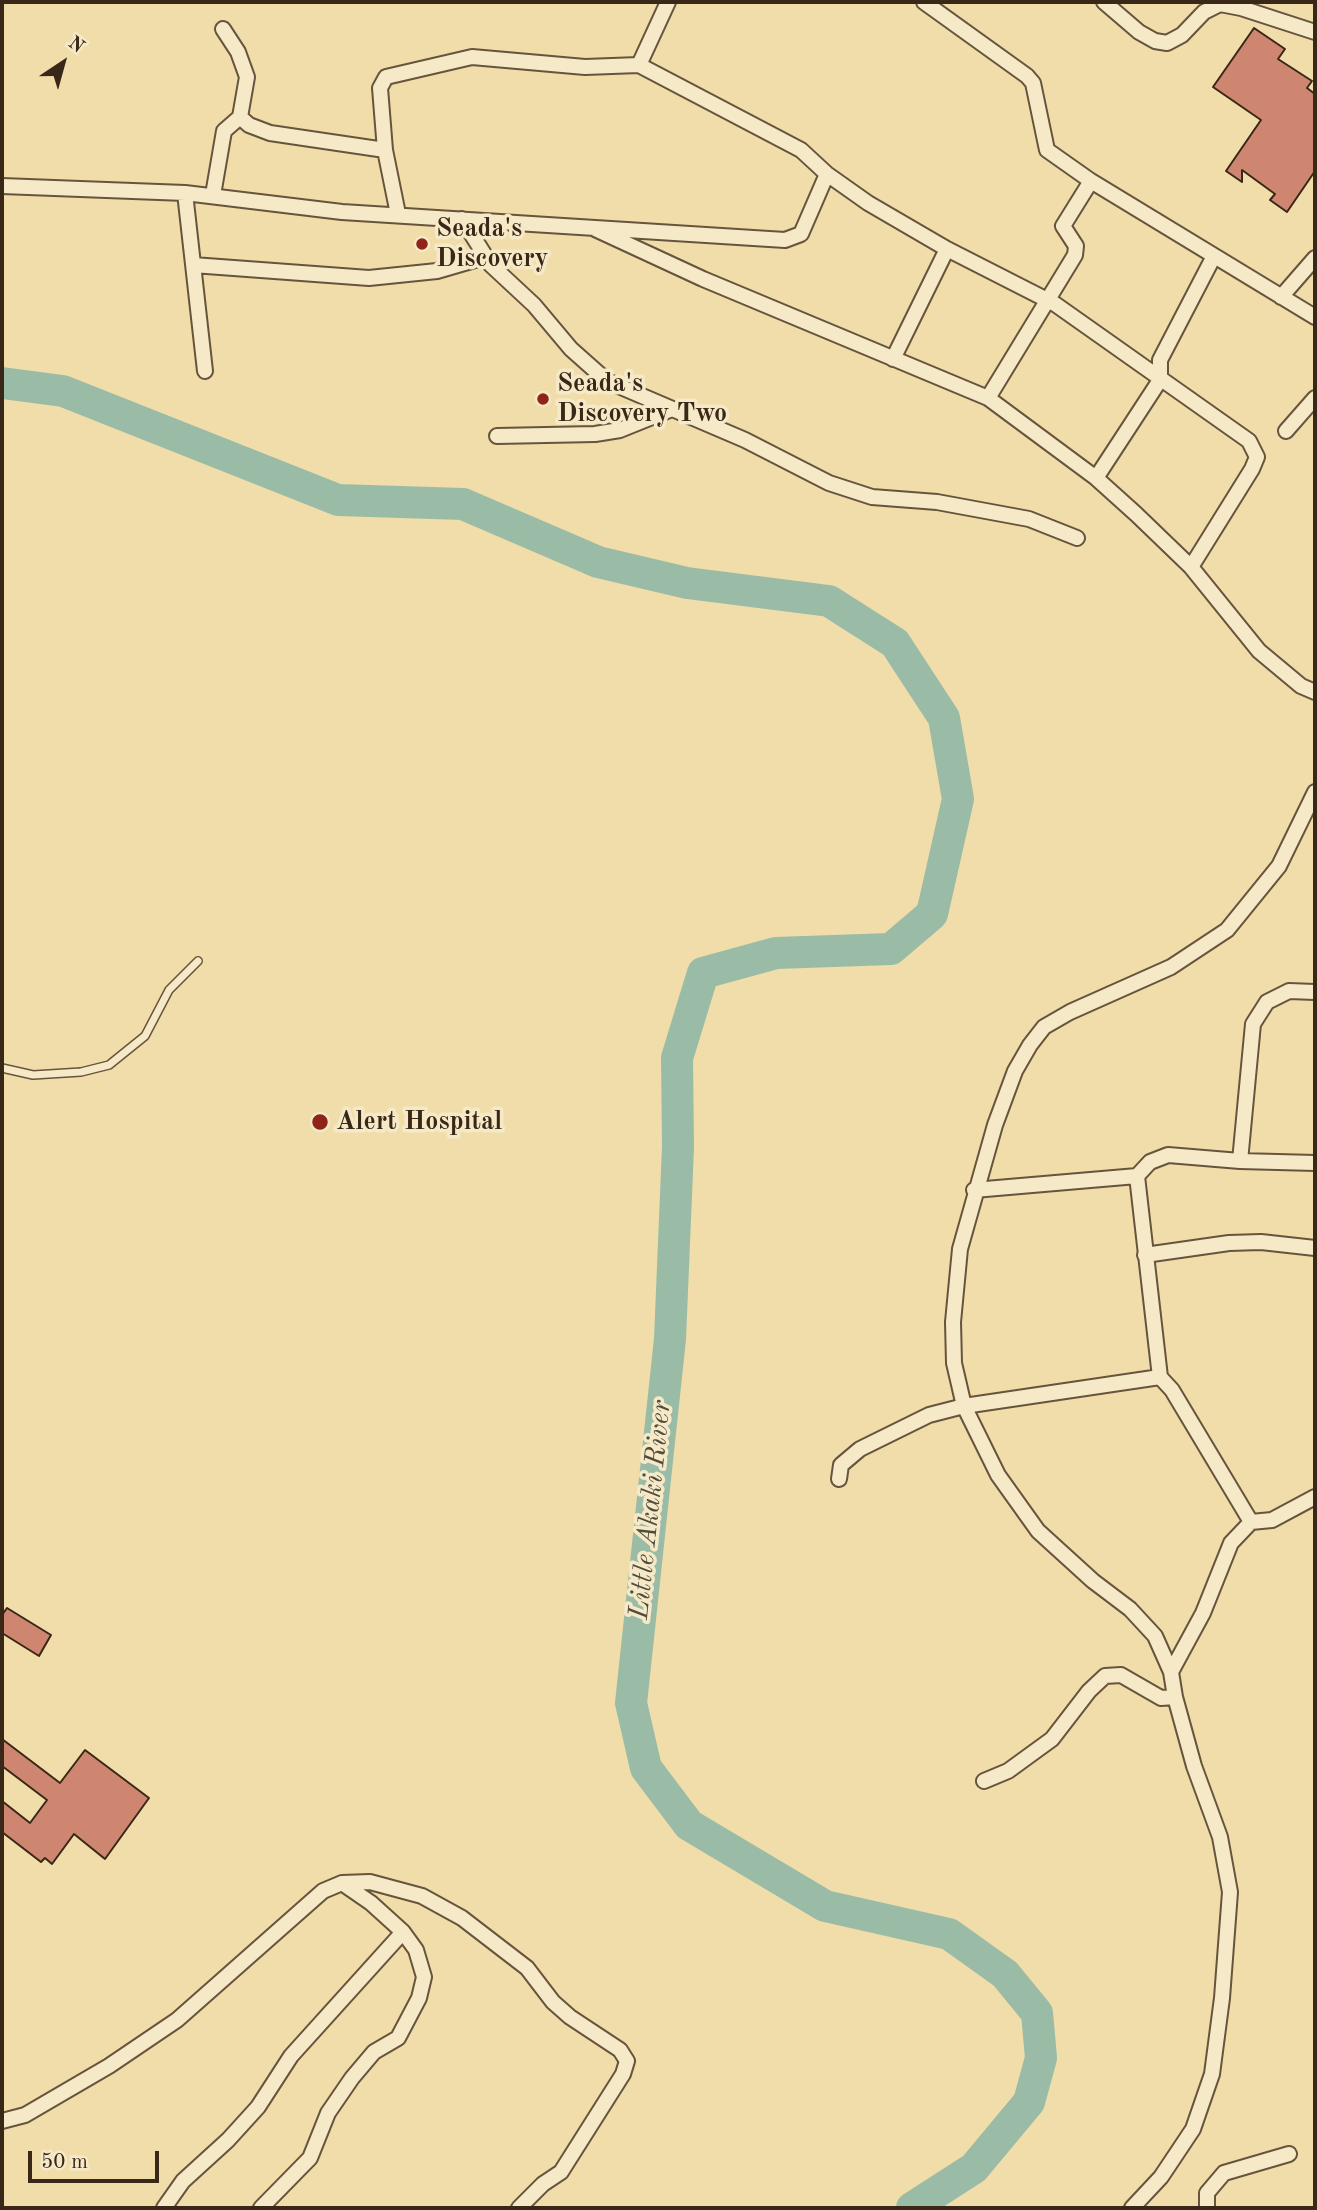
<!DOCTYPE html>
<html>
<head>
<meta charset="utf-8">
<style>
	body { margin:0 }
	#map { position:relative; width:1317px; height:2210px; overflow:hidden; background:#f0ddaa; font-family:"Old Standard TT",serif }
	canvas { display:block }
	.frame { position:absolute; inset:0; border:4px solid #392717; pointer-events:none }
	.north { position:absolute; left:28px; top:28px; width:70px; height:70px; -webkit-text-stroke:5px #f5e9c8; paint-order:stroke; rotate:36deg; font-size:19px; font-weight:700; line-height:28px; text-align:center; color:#392717 }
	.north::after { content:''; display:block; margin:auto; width:24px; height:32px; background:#392717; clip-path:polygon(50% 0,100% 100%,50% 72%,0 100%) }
	.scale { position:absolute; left:28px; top:2151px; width:131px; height:32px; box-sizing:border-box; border:4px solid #392717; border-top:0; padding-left:9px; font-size:21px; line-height:24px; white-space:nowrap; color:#392717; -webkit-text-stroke:5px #f5e9c8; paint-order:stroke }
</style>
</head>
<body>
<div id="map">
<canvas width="1317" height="2210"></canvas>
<div class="frame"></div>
<div class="north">N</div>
<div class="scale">50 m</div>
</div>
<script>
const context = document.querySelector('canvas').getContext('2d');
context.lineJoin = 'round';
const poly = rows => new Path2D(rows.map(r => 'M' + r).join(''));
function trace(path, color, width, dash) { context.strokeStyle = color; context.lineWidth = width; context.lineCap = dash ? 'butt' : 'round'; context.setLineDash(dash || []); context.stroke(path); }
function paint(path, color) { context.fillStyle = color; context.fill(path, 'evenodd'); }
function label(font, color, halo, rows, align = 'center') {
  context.font = font + ' "Old Standard TT",serif'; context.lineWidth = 7; context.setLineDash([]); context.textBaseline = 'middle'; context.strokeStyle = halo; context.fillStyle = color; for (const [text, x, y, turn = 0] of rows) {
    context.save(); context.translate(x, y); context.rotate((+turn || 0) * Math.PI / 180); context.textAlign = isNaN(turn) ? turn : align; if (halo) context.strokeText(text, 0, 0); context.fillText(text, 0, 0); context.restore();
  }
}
const river = poly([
	[2,383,63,391,338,500,463,504,598,562,687,583,829,601,895,643,944,718,958,799,932,914,891,949,776,953,703,973,677,1058,678,1147,670,1339,631,1703,646,1768,689,1825,825,1906,949,1934,1005,1974,1037,2013,1041,2058,1029,2102,974,2168,912,2208]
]);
const building = poly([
	[1254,28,1285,49,1278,59,1312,81,1307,88,1315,94,1315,171,1287,212,1270,200,1275,194,1242,170,1242,182,1226,171,1261,120,1213,87,1254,28],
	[7,1608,51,1635,39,1656,2,1633,2,1615,7,1608],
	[2,1739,60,1783,85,1750,149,1798,105,1859,74,1834,52,1864,45,1858,41,1862,2,1832,2,1801,30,1823,47,1800,2,1766,2,1739]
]);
const lane = poly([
	[2,1068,33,1075,81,1072,109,1065,145,1036,169,990,198,961]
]);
const street = poly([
	[924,2,1027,76,1033,83,1047,150,1091,181,1315,317],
	[1104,2,1139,32,1155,41,1167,43,1182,35,1204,12,1220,4,1241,8,1315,32],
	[639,65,668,2],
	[240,117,249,125,270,133,385,150],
	[2,186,185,193,342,212,785,240,801,234,827,174],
	[185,193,205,371],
	[213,195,224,131,240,117,247,77,238,52,223,29],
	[398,214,385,150,380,88,386,77,472,57,585,67,639,65,801,150,827,174,868,203,947,249,1055,304,1249,441,1257,457,1252,469,1191,567],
	[462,219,491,265,534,305,571,349,607,381,745,440,829,483,872,497,937,502,1029,519,1077,538],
	[595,229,703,279,988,398,1096,478,1136,514,1191,567,1259,651,1301,686,1315,692],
	[193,265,369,278,437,271,485,257],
	[1281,297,1315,258],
	[893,359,947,249],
	[988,398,1075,255,1076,246,1063,226,1091,181],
	[1286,431,1315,398],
	[497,436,595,434,620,430,672,409],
	[1096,478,1160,380,1160,360,1214,256],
	[1240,1161,1253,1024,1267,1002,1289,991,1315,992],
	[1137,1176,1160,1377,1172,1390,1251,1522],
	[974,1190,1137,1176,1150,1162,1168,1155,1240,1161,1315,1163],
	[1145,1255,1229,1243,1261,1242,1315,1248],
	[839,1479,841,1465,860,1449,929,1415,964,1406,1160,1377],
	[1171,1672,1203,1613,1231,1543,1251,1522,1272,1520,1315,1497],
	[984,1781,1008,1771,1052,1739,1089,1691,1105,1676,1121,1675,1161,1698,1175,1697],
	[2,2121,25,2115,109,2066,177,2020,323,1891,342,1883,370,1882,422,1896,462,1918,527,1968,553,2002,570,2017,620,2050,627,2061,623,2074,561,2172,543,2184,519,2208],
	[164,2208,183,2181,228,2140,258,2107,291,2056,403,1932],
	[261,2208,310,2158,328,2113,352,2078,374,2052,398,2038,419,1998,424,1977,416,1950,403,1932,371,1903,342,1883],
	[1132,2208,1161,2177,1193,2129,1212,2074,1222,1998,1230,1892,1220,1837,1194,1766,1175,1697,1171,1672,1155,1636,1130,1609,1093,1581,1038,1531,998,1475,964,1406,954,1363,953,1322,960,1249,995,1125,1015,1071,1030,1045,1044,1027,1070,1012,1171,967,1227,930,1279,866,1315,792],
	[1207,2208,1207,2193,1224,2173,1289,2154]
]);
const markers = [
	[422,244,7,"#8f2418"],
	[543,399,7,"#8f2418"],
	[320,1122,9,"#8f2418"]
];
const poiNames = [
	["Seada's",436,229],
	["Discovery",436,259],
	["Seada's",557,384],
	["Discovery Two",557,414],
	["Alert Hospital",336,1122]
];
const waterNames = [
	["Little Akaki River",651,1510,-84]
];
trace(river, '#9abca7', 32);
paint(building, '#ce8670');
trace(building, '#392717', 2);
trace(lane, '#67543c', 10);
trace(street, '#67543c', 18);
trace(lane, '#f5e9c8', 7);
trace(street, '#f5e9c8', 14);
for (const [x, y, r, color] of markers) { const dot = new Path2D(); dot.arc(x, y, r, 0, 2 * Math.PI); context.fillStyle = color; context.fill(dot); trace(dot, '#f5e9c8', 2.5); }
label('bold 26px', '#392717', '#f5e9c8', poiNames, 'left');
label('italic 28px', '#514c3b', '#f5e9c8', waterNames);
</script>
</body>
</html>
